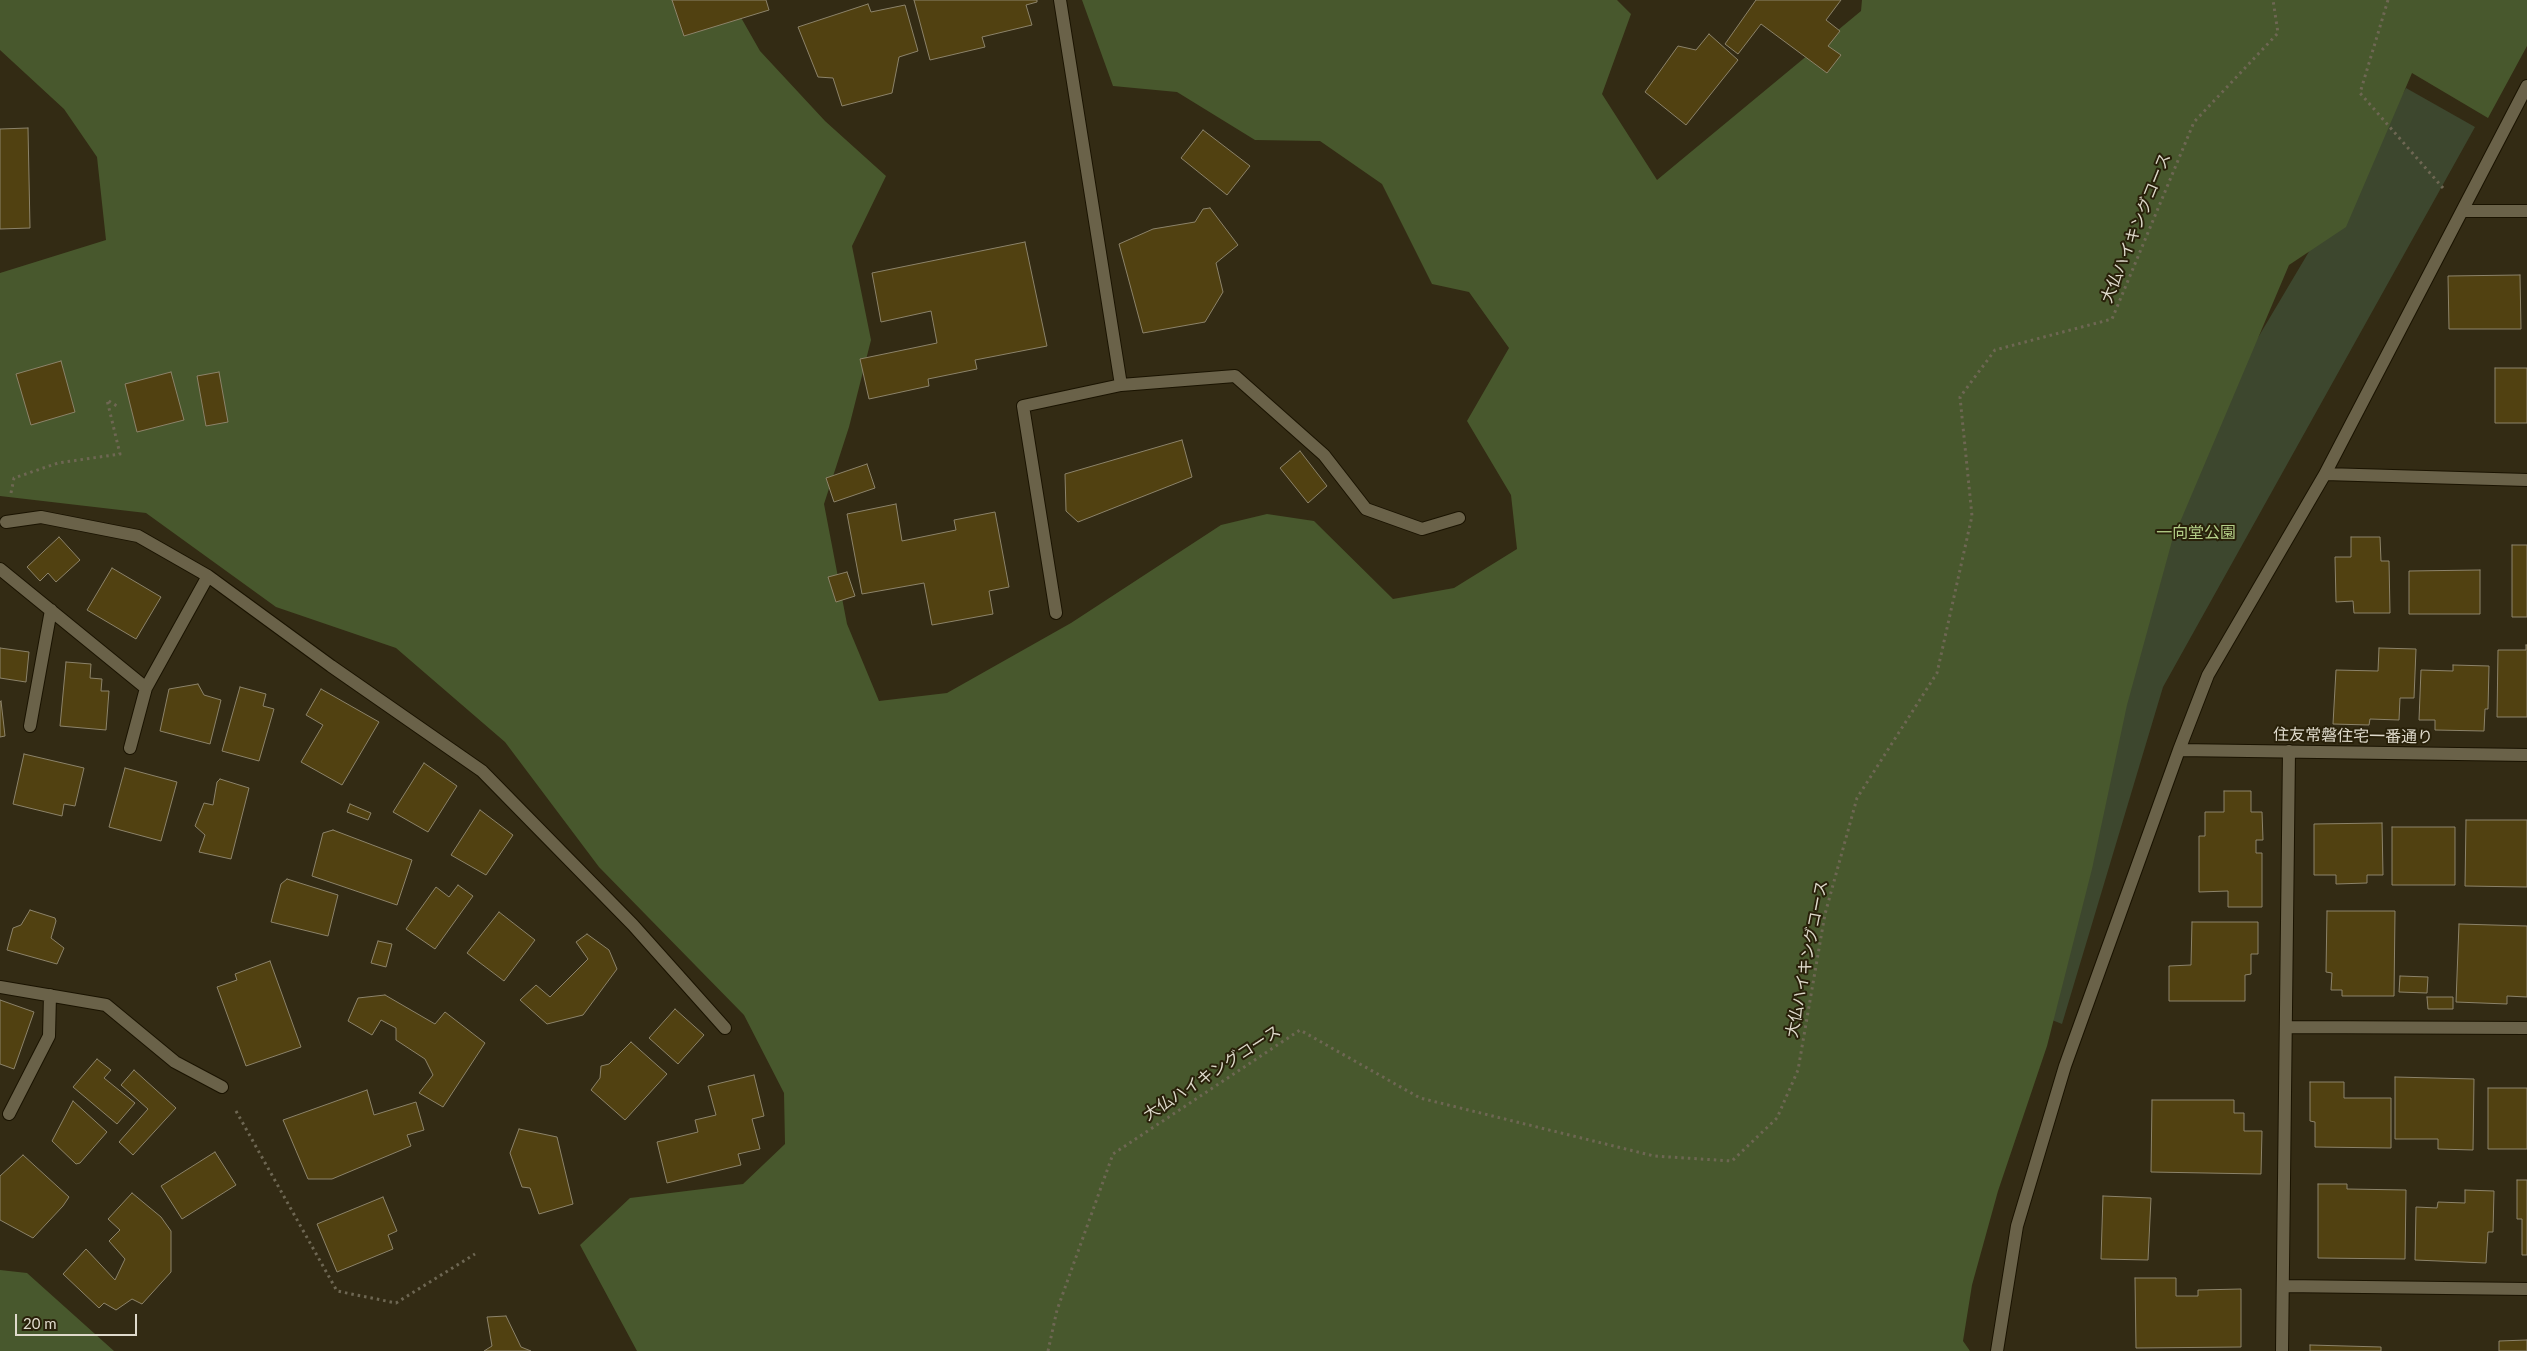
<!DOCTYPE html>
<html>
<head>
<meta charset="utf-8">
<style>
	body { margin:0 }
	#map { position:relative; width:2527px; height:1351px; overflow:hidden; background:#332b14; font-family:Lato,sans-serif }
	canvas { display:block }
	.scale { position:absolute; left:15px; top:1314px; width:122px; height:22px; box-sizing:border-box; border:2px solid #dfdacc; border-top:0; padding-left:6px; font-size:15px; line-height:18px; white-space:nowrap; color:#dfdacc; -webkit-text-stroke:4px #29210a; paint-order:stroke }
</style>
</head>
<body>
<div id="map">
<canvas width="2527" height="1351"></canvas>
<div class="scale">20 m</div>
</div>
<script>
const context = document.querySelector('canvas').getContext('2d');
context.lineJoin = 'round';
function paint(path, color) { context.fillStyle = color; context.fill(path, 'evenodd'); }
const poly = rows => new Path2D(rows.map(r => 'M' + r).join(''));
function trace(path, color, width, dash) { context.strokeStyle = color; context.lineWidth = width; context.lineCap = dash ? 'butt' : 'round'; context.setLineDash(dash || []); context.stroke(path); }
function label(font, color, halo, rows, align = 'center') {
  context.font = font + ' Lato,"Noto Sans JP",sans-serif'; context.lineWidth = 4; context.setLineDash([]); context.textBaseline = 'middle'; context.strokeStyle = halo; context.fillStyle = color; for (const [text, x, y, turn = 0] of rows) {
    context.save(); context.translate(x, y); context.rotate((+turn || 0) * Math.PI / 180); context.textAlign = isNaN(turn) ? turn : align; if (halo) context.strokeText(text, 0, 0); context.fillText(text, 0, 0); context.restore();
  }
}
const green = poly([
	[2406,88,2475,127,2163,687,2062,1024,2017,1006,2151,518]
]);
const forest = poly([
	[0,0,731,0,760,51,825,121,886,176,852,246,871,340,849,427,824,504,847,624,879,701,947,693,1071,623,1221,525,1267,514,1314,521,1393,599,1454,588,1517,549,1511,495,1467,421,1509,348,1469,292,1432,284,1382,184,1320,141,1255,140,1177,92,1113,86,1082,0,1617,0,1631,14,1602,94,1657,180,1861,11,1862,0,2527,0,2527,46,2488,118,2412,73,2346,227,2289,265,2172,541,2127,705,2092,869,2047,1046,1998,1191,1972,1285,1963,1341,1970,1351,637,1351,580,1245,630,1198,743,1184,785,1144,784,1093,744,1015,599,867,505,742,396,648,276,607,146,513,0,496,0,273,106,240,97,157,64,109,0,50],
	[0,1270,27,1273,114,1351,0,1351]
]);
const building = poly([
	[672,0,766,0,769,10,684,36,672,0],
	[914,0,1037,0,1037,2,1026,5,1032,25,982,37,985,47,930,60,914,0],
	[1756,0,1841,0,1826,20,1840,31,1828,46,1841,55,1827,73,1761,24,1738,54,1725,44,1756,0],
	[868,4,871,12,905,5,918,51,899,57,892,93,842,106,833,78,818,77,798,27,868,4],
	[1709,34,1738,60,1686,125,1645,92,1678,46,1696,50,1709,34],
	[28,128,30,228,0,229,0,129,28,128],
	[1203,130,1250,166,1227,195,1181,158,1203,130],
	[1210,208,1238,245,1216,263,1223,292,1205,322,1143,333,1119,244,1153,229,1195,222,1203,209,1210,208],
	[1025,242,1047,346,975,360,977,369,928,379,929,386,869,399,860,359,937,343,931,311,881,322,872,273,1025,242],
	[2520,275,2521,329,2449,329,2448,276,2520,275],
	[61,361,75,412,31,425,16,374,61,361],
	[2495,368,2527,368,2527,423,2495,423,2495,368],
	[171,372,184,420,137,432,125,384,171,372],
	[219,372,228,422,206,426,197,376,219,372],
	[1182,440,1192,477,1078,522,1066,511,1065,474,1182,440],
	[1300,451,1327,486,1308,503,1280,468,1300,451],
	[867,464,875,488,834,502,826,478,867,464],
	[896,504,902,541,956,530,954,520,995,512,1009,587,989,591,993,614,932,625,924,583,862,594,847,514,896,504],
	[59,537,80,560,56,582,48,573,40,581,27,567,59,537],
	[2351,537,2380,537,2381,561,2389,561,2390,613,2354,613,2353,601,2336,602,2335,557,2351,557,2351,537],
	[2512,545,2527,545,2527,617,2512,617,2512,545],
	[112,568,161,597,136,639,87,610,112,568],
	[2480,570,2480,614,2409,614,2409,571,2480,570],
	[847,572,855,596,836,602,828,577,847,572],
	[2526,645,2527,645,2527,717,2497,717,2498,650,2526,650,2526,645],
	[0,648,29,652,26,682,0,678,0,648],
	[2379,648,2416,649,2414,698,2400,698,2399,720,2370,719,2369,725,2333,724,2336,670,2378,671,2379,648],
	[66,662,91,664,90,678,102,679,101,691,109,691,106,730,60,726,66,662],
	[2453,665,2489,666,2488,709,2485,709,2484,731,2435,730,2435,720,2419,720,2421,670,2453,671,2453,665],
	[198,684,204,695,221,700,210,744,160,731,169,689,198,684],
	[240,687,266,694,263,706,274,709,259,761,222,751,240,687],
	[321,689,379,722,342,785,301,762,323,725,306,715,321,689],
	[1,701,5,736,0,737,0,702,1,701],
	[24,754,84,768,75,806,64,804,62,816,13,804,24,754],
	[424,763,457,786,428,832,393,812,424,763],
	[125,768,177,782,161,841,109,827,125,768],
	[220,779,249,788,231,859,199,852,205,835,195,826,204,803,213,805,217,782,220,779],
	[2224,791,2251,791,2251,812,2262,812,2263,840,2256,840,2256,853,2262,853,2262,907,2228,907,2228,891,2199,892,2199,836,2205,836,2205,812,2224,812,2224,791],
	[350,804,371,813,368,820,347,812,350,804],
	[480,810,513,835,486,875,451,855,480,810],
	[2466,820,2527,820,2527,887,2465,886,2466,820],
	[2382,823,2383,875,2367,875,2367,883,2336,884,2336,875,2314,875,2314,824,2382,823],
	[2392,827,2455,827,2455,885,2392,885,2392,827],
	[333,830,412,860,397,905,312,876,323,833,333,830],
	[287,879,338,895,328,936,271,922,281,884,287,879],
	[458,885,473,896,435,949,406,929,436,887,449,897,458,885],
	[30,910,55,918,56,921,51,938,64,948,57,964,7,950,13,928,21,925,30,910],
	[2327,911,2395,911,2394,996,2342,996,2342,990,2331,990,2332,973,2326,972,2327,911],
	[499,912,535,940,504,981,467,953,499,912],
	[2192,922,2258,922,2258,954,2251,954,2251,974,2245,975,2245,1001,2169,1001,2169,966,2191,965,2192,922],
	[2459,924,2527,926,2527,997,2507,996,2507,1004,2456,1002,2459,924],
	[587,934,609,950,617,969,583,1015,547,1024,520,1000,536,985,550,997,588,959,576,942,587,934],
	[378,941,392,944,386,967,371,963,378,941],
	[270,961,301,1047,246,1066,217,987,237,980,235,974,270,961],
	[2400,976,2428,977,2427,993,2399,992,2400,976],
	[385,995,435,1024,445,1012,485,1043,443,1107,419,1093,433,1075,425,1059,396,1040,396,1028,381,1020,372,1035,348,1021,358,998,385,995],
	[2427,997,2453,997,2453,1009,2428,1009,2427,997],
	[0,1000,34,1012,14,1069,0,1064,0,1000],
	[675,1009,704,1035,678,1064,649,1038,675,1009],
	[631,1042,667,1074,625,1120,591,1090,600,1078,601,1066,609,1064,631,1042],
	[97,1059,111,1070,104,1078,135,1103,117,1124,73,1087,97,1059],
	[134,1070,176,1108,133,1155,119,1142,148,1109,121,1085,134,1070],
	[754,1075,764,1116,752,1119,760,1149,738,1154,741,1165,667,1183,657,1142,698,1132,695,1120,716,1115,708,1086,754,1075],
	[2395,1077,2474,1079,2473,1150,2438,1149,2438,1139,2395,1139,2395,1077],
	[2310,1082,2344,1082,2344,1098,2391,1098,2391,1148,2315,1147,2315,1122,2310,1121,2310,1082],
	[2488,1088,2527,1088,2527,1149,2488,1149,2488,1088],
	[367,1090,374,1115,416,1102,424,1130,407,1135,411,1146,332,1179,308,1179,283,1120,367,1090],
	[2152,1100,2234,1100,2234,1113,2244,1113,2244,1131,2262,1131,2261,1174,2151,1172,2152,1100],
	[73,1101,107,1132,80,1163,76,1164,52,1141,73,1101],
	[519,1129,557,1137,573,1204,539,1214,530,1188,522,1187,510,1153,519,1129],
	[215,1152,236,1185,182,1219,161,1186,215,1152],
	[23,1155,69,1197,63,1206,33,1238,0,1220,0,1176,23,1155],
	[2517,1180,2527,1180,2527,1255,2522,1255,2522,1219,2517,1219,2517,1180],
	[2318,1184,2347,1184,2347,1189,2406,1190,2405,1259,2318,1258,2318,1184],
	[2465,1190,2494,1191,2493,1232,2488,1232,2486,1263,2415,1260,2416,1207,2437,1208,2438,1202,2465,1203,2465,1190],
	[132,1193,161,1217,171,1231,171,1272,142,1304,132,1299,116,1310,104,1303,99,1308,63,1274,86,1249,115,1280,125,1259,109,1241,120,1230,108,1219,132,1193],
	[2103,1196,2151,1198,2148,1260,2101,1259,2103,1196],
	[383,1197,397,1231,388,1235,393,1249,337,1272,317,1224,383,1197],
	[2135,1278,2176,1278,2176,1296,2198,1296,2198,1290,2241,1289,2241,1347,2136,1348,2135,1278],
	[506,1316,521,1347,531,1351,484,1351,492,1346,487,1317,506,1316],
	[2527,1340,2527,1351,2499,1351,2499,1341,2527,1340],
	[2310,1345,2381,1347,2381,1351,2310,1351,2310,1345]
]);
const path = poly([
	[2388,0,2360,93,2443,188],
	[11,493,14,478,58,463,120,454,107,400,117,406],
	[236,1111,337,1291,396,1303,475,1254],
	[1048,1351,1057,1310,1113,1154,1300,1030,1420,1098,1654,1156,1732,1161,1777,1118,1798,1070,1825,914,1857,798,1937,673,1972,516,1960,397,1995,350,2112,319,2194,122,2278,33,2273,0]
]);
const minor = poly([
	[2463,211,2527,211],
	[1121,385,1235,376,1324,455,1366,509,1422,529,1459,518],
	[2325,474,2527,480],
	[6,522,41,517,138,536,208,576],
	[0,569,146,688],
	[1056,613,1023,406,1121,385,1060,0],
	[30,726,51,610],
	[130,748,146,688,208,576,331,666,482,771,633,925,725,1028],
	[2179,750,2527,755],
	[0,987,106,1005,175,1062,222,1087],
	[2286,1027,2527,1028],
	[9,1114,49,1036,50,995],
	[2283,1286,2527,1289],
	[1997,1351,2017,1226,2065,1066,2179,750,2208,675,2325,474,2527,86],
	[2282,1351,2289,751]
]);
const streetNames = [
	["大仏ハイキングコース",2136,228,-68],
	["住友常磐住宅一番通り",2353,736,1],
	["大仏ハイキングコース",1807,959,-79],
	["大仏ハイキングコース",1212,1073,-33]
];
const parkNames = [
	["一向堂公園",2196,533]
];
paint(green, '#3d472e');
paint(forest, '#48582d');
paint(building, '#514111');
trace(building, '#8c836a', 1);
trace(minor, '#1a1300', 14);
trace(path, '#6e6753', 3, [2.5, 4]);
trace(minor, '#6a6249', 12);
label('16px', '#dfdacc', '#29210a', streetNames);
label('16px', '#b4cf88', '#29210a', parkNames);
</script>
</body>
</html>
